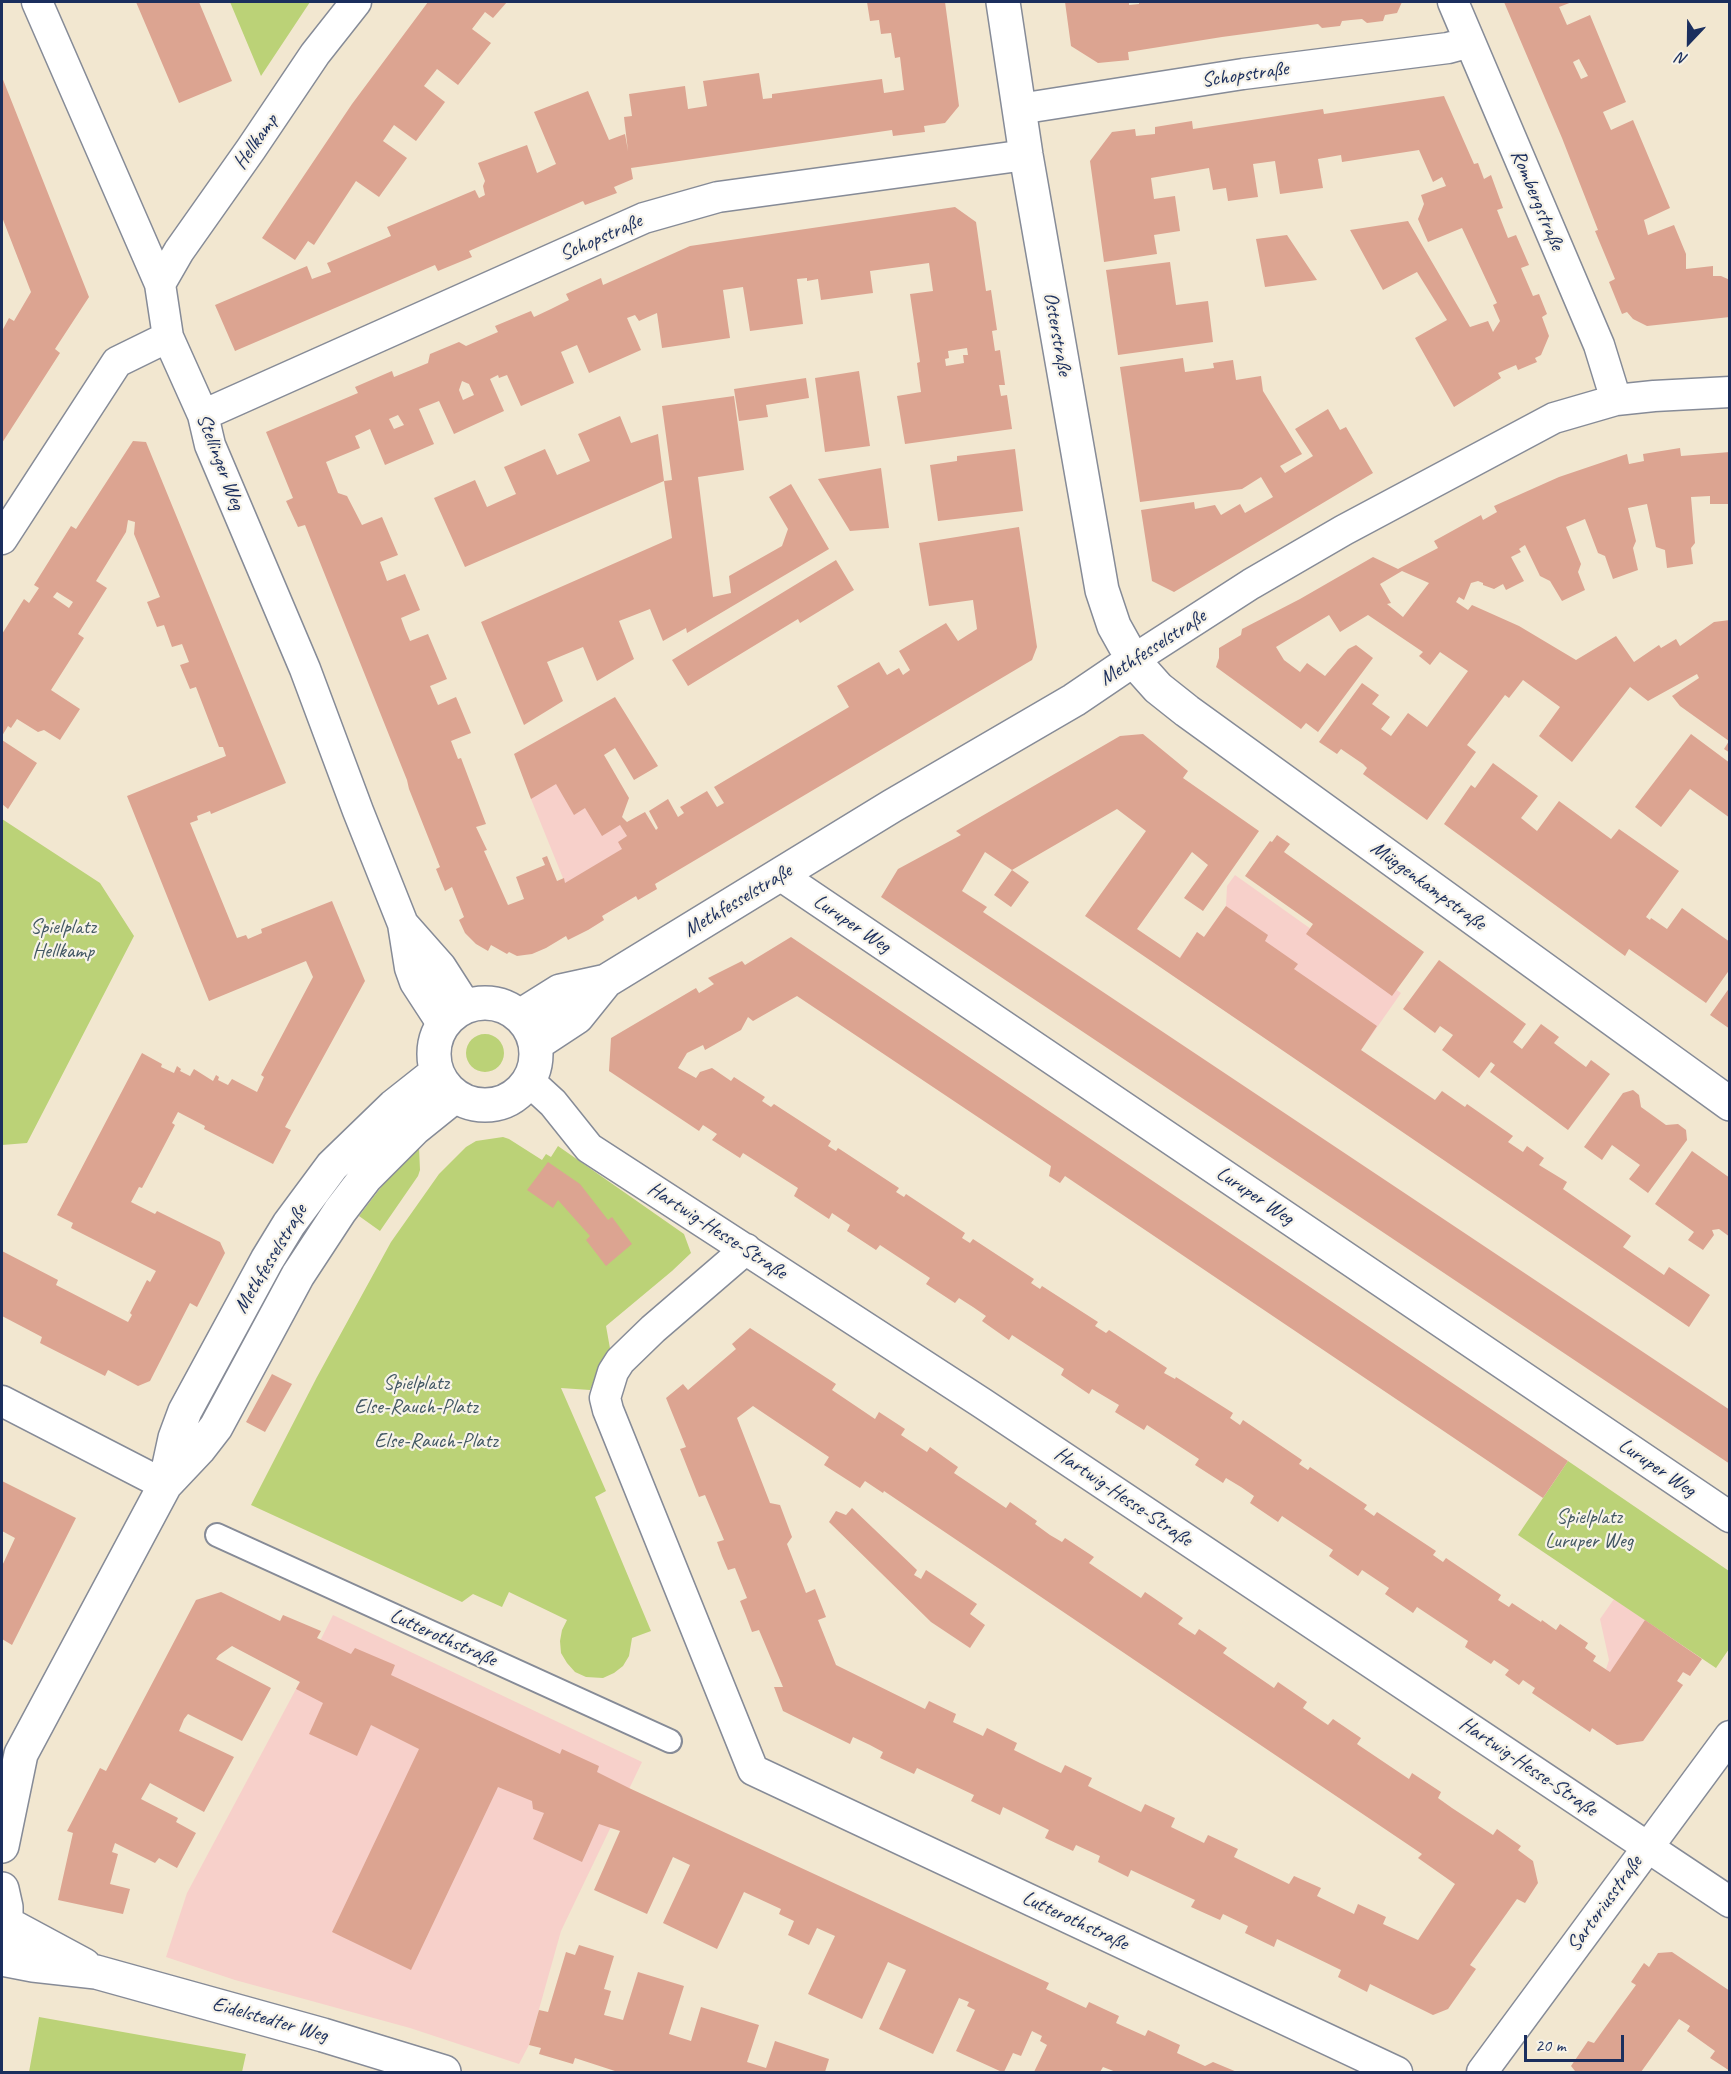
<!DOCTYPE html>
<html>
<head>
<meta charset="utf-8">
<style>
	body { margin:0 }
	#map { position:relative; width:1731px; height:2074px; overflow:hidden; background:#f2e7d0; font-family:Caveat,sans-serif }
	canvas { display:block }
	.frame { position:absolute; inset:0; border:3px solid #1b2f5e; pointer-events:none }
	.north { position:absolute; left:1659px; top:12px; width:60px; height:60px; -webkit-text-stroke:4px #f7f3e8; paint-order:stroke; rotate:202deg; font-size:16px; font-weight:700; line-height:24px; text-align:center; color:#1b2f5e }
	.north::after { content:''; display:block; margin:auto; width:21px; height:27px; background:#1b2f5e; clip-path:polygon(50% 0,100% 100%,50% 72%,0 100%) }
	.scale { position:absolute; left:1524px; top:2035px; width:100px; height:27px; box-sizing:border-box; border:3px solid #1b2f5e; border-top:0; padding-left:8px; font-size:18px; line-height:21px; white-space:nowrap; color:#1b2f5e; -webkit-text-stroke:4px #f7f3e8; paint-order:stroke }
</style>
</head>
<body>
<div id="map">
<canvas width="1731" height="2074"></canvas>
<div class="frame"></div>
<div class="north">N</div>
<div class="scale">20 m</div>
</div>
<script>
const context = document.querySelector('canvas').getContext('2d');
context.lineJoin = 'round';
function paint(path, color) { context.fillStyle = color; context.fill(path, 'evenodd'); }
const poly = rows => new Path2D(rows.map(r => 'M' + r).join(''));
function trace(path, color, width, dash) { context.strokeStyle = color; context.lineWidth = width; context.lineCap = dash ? 'butt' : 'round'; context.setLineDash(dash || []); context.stroke(path); }
function label(font, color, halo, rows, align = 'center') {
  context.font = font + ' Caveat,sans-serif'; context.lineWidth = 4.5; context.setLineDash([]); context.textBaseline = 'middle'; context.strokeStyle = halo; context.fillStyle = color; for (const [text, x, y, turn = 0] of rows) {
    context.save(); context.translate(x, y); context.rotate((+turn || 0) * Math.PI / 180); context.textAlign = isNaN(turn) ? turn : align; if (halo) context.strokeText(text, 0, 0); context.fillText(text, 0, 0); context.restore();
  }
}
const built = poly([
	[561,728,627,836,657,889,638,900,636,896,602,916,604,920,588,930,565,883,531,799],
	[1235,875,1401,993,1336,1086,1169,973,1197,932,1204,937,1226,906,1227,886],
	[1614,1599,1702,1659,1690,1676,1683,1672,1677,1681,1683,1685,1643,1741,1617,1745,1593,1728,1590,1732,1575,1722,1610,1672,1606,1669,1609,1660,1600,1619],
	[333,1615,642,1762,561,1931,529,2045,519,2064,410,2028,235,1980,166,1957,187,1893,296,1689]
]);
const green = poly([
	[230,2,310,2,261,76],
	[2,819,100,883,134,936,27,1143,2,1145],
	'466 1053a19 19 0 1 1 38 0a19 19 0 1 1-38 0Z',
	[503,1137,509,1139,542,1160,546,1154,551,1157,558,1146,684,1234,691,1253,672,1271,606,1326,611,1354,603,1360,590,1390,561,1388,606,1491,595,1497,651,1631,632,1638,629,1656,623,1666,614,1673,603,1678,586,1677,575,1672,567,1663,561,1653,560,1641,562,1630,567,1620,509,1592,502,1607,473,1594,462,1602,251,1505,317,1377,391,1242,439,1174,466,1147,476,1141],
	[419,1147,420,1170,418,1176,380,1231,359,1216,395,1169],
	[1568,1461,1729,1571,1729,1649,1716,1668,1518,1535],
	[39,2017,246,2054,242,2072,29,2072]
]);
const building = poly([
	[136,2,199,2,232,81,179,103],
	[428,2,507,2,493,18,485,12,472,29,491,43,458,85,437,69,424,86,445,102,416,141,394,125,383,141,407,158,379,197,356,181,314,245,308,241,295,260,262,238,352,104],
	[867,2,945,2,959,106,945,123,924,126,925,132,893,136,892,130,631,168,633,179,614,187,617,193,585,205,583,201,469,251,472,257,438,271,435,265,235,351,215,305,307,266,312,279,331,272,327,263,391,236,387,227,475,190,479,198,485,195,483,186,485,181,478,163,527,145,537,173,556,164,534,112,588,91,609,140,625,134,628,151,624,117,632,116,629,94,685,86,688,109,707,106,703,81,759,73,763,99,772,98,772,94,882,79,884,93,904,90,900,57,895,58,891,33,881,34,879,20,870,21],
	[1065,2,1129,2,1129,5,1139,4,1139,2,1402,2,1397,13,1385,15,1383,21,1367,23,1362,19,1351,20,1342,21,1340,26,1322,28,1318,24,1222,37,1128,52,1129,60,1098,63,1071,46],
	[1504,2,1572,2,1559,7,1567,25,1590,15,1626,102,1603,112,1611,130,1633,120,1670,208,1644,220,1648,235,1674,225,1686,254,1686,269,1713,266,1713,276,1721,276,1730,280,1730,317,1647,326,1633,319,1627,312,1622,314,1609,282,1615,279,1595,231,1598,230,1562,138],
	[1579,59,1588,76,1581,79,1573,62],
	[2,77,89,297,55,349,60,353,2,443,2,331,9,318,14,321,31,292,2,217],
	[1444,96,1474,164,1478,163,1484,179,1491,175,1503,208,1497,210,1508,238,1516,235,1529,265,1521,268,1533,296,1539,294,1547,314,1542,317,1549,336,1541,355,1535,358,1537,362,1518,370,1516,365,1498,373,1501,378,1454,407,1415,338,1447,320,1417,272,1383,290,1350,230,1408,221,1470,327,1488,321,1493,332,1500,321,1493,305,1497,303,1462,228,1428,242,1418,219,1424,204,1421,195,1446,186,1442,177,1433,182,1419,150,1342,162,1341,155,1318,159,1323,188,1280,194,1275,161,1253,164,1258,197,1228,201,1226,188,1213,190,1209,168,1151,178,1154,199,1175,196,1180,231,1154,235,1157,254,1104,262,1090,161,1112,132,1135,129,1136,136,1155,134,1155,127,1192,121,1193,129,1323,109,1324,114],
	[955,207,976,222,986,291,991,290,997,330,992,331,995,351,1000,350,1005,385,999,385,1001,396,1007,395,1012,429,905,444,897,396,921,392,917,363,920,362,910,294,933,291,929,263,870,271,873,293,821,300,818,279,807,281,807,278,797,279,803,324,750,331,743,287,723,290,730,338,662,348,657,313,639,321,635,315,627,318,641,350,589,373,577,345,561,352,574,383,521,406,507,375,499,378,498,375,490,379,504,411,454,434,439,401,419,409,434,444,385,465,370,429,355,436,360,448,326,462,338,493,347,496,362,525,382,517,398,555,380,562,387,581,405,574,420,610,401,618,405,629,410,641,428,634,447,679,430,686,438,705,456,697,471,733,451,741,458,759,461,758,486,824,476,827,487,850,484,851,508,905,524,899,516,877,545,865,542,858,547,856,557,881,564,878,565,883,622,849,618,842,627,836,620,825,602,836,585,808,574,815,556,784,531,799,514,754,615,697,658,766,634,780,615,748,604,755,629,798,622,817,627,822,645,812,656,830,658,828,649,811,668,799,678,817,684,813,680,807,707,791,717,807,724,803,714,787,849,707,837,686,879,662,887,675,899,668,903,675,910,670,899,651,946,623,958,641,977,629,973,600,929,606,919,543,1019,527,1037,647,1032,660,655,884,657,889,638,900,636,896,602,916,604,920,588,930,568,940,566,936,546,948,532,954,517,956,509,952,507,954,491,945,488,951,476,944,465,933,459,920,464,917,452,887,445,891,436,869,440,867,409,789,407,780,305,525,298,527,286,501,293,498,266,432,358,393,355,387,392,371,394,377,428,363,430,354,459,342,466,346,498,332,495,326,531,311,534,317,551,309,569,300,566,294,601,278,603,285,690,246],
	[967,348,968,355,963,355,964,363,946,366,945,359,949,358,948,351],
	[462,381,469,384,474,395,463,400,459,390],
	[398,415,404,425,394,429,389,419],
	[1287,235,1317,280,1265,287,1256,239],
	[1170,262,1176,305,1208,301,1213,342,1118,355,1106,270],
	[1183,358,1185,372,1214,368,1213,363,1233,360,1236,380,1261,376,1263,391,1302,454,1280,466,1285,473,1313,456,1295,429,1328,409,1340,430,1346,427,1373,473,1174,592,1152,581,1141,510,1194,502,1195,509,1215,505,1221,515,1240,504,1245,513,1273,497,1261,477,1242,489,1140,502,1120,367],
	[859,371,870,446,825,452,815,378],
	[806,378,809,398,766,405,768,417,739,421,734,389],
	[734,396,744,470,698,477,713,597,731,593,729,576,782,546,788,529,769,497,791,484,829,549,687,633,686,628,663,641,650,609,619,621,634,659,597,681,583,647,547,662,563,701,524,725,481,622,672,538,664,481,672,480,662,406],
	[620,416,631,443,658,434,664,481,465,567,434,498,475,480,487,507,516,494,504,467,545,449,557,475,590,461,578,434],
	[133,441,146,442,286,783,211,814,210,811,197,816,198,820,190,823,237,938,246,935,248,939,262,933,261,929,332,901,365,981,285,1127,291,1130,273,1164,204,1129,205,1126,178,1112,172,1123,175,1125,142,1188,139,1187,131,1202,155,1214,157,1211,220,1242,225,1253,197,1307,190,1303,150,1381,138,1386,108,1370,105,1376,40,1343,42,1337,2,1316,2,1251,58,1280,56,1285,128,1322,132,1315,130,1313,147,1280,150,1282,156,1271,71,1228,73,1223,57,1215,142,1053,162,1064,161,1067,174,1073,177,1066,181,1069,180,1071,190,1076,194,1069,213,1081,216,1075,219,1077,218,1080,228,1085,232,1079,257,1092,264,1077,261,1075,313,977,306,961,209,1001,127,796,226,756,223,747,219,747,196,687,190,689,180,665,189,662,182,644,172,647,164,625,157,627,147,602,160,597,134,534,135,522,128,520,126,532,96,581,107,588,78,634,84,638,51,690,80,709,60,740,44,730,38,732,17,719,11,728,8,726,2,736,2,634,24,599,29,603,39,588,34,585,71,526,76,529],
	[57,592,73,602,69,608,53,597],
	[1680,448,1681,456,1730,452,1730,504,1710,504,1710,496,1691,497,1695,543,1691,548,1693,564,1667,568,1665,550,1656,547,1647,504,1628,508,1636,541,1633,548,1638,570,1613,579,1605,556,1598,553,1585,519,1566,527,1581,564,1578,572,1585,590,1562,601,1550,581,1540,576,1525,545,1519,549,1521,552,1511,557,1524,581,1506,590,1503,584,1494,589,1483,585,1483,583,1478,581,1471,583,1464,600,1459,597,1456,602,1468,610,1472,605,1519,626,1576,660,1616,636,1634,662,1659,645,1661,648,1676,639,1680,646,1714,622,1730,620,1730,753,1724,749,1729,741,1680,706,1672,696,1699,678,1697,674,1648,701,1630,687,1572,762,1539,736,1560,707,1523,680,1509,698,1505,695,1467,745,1476,752,1427,820,1363,774,1367,768,1363,764,1341,749,1337,754,1319,742,1362,683,1379,695,1372,704,1390,717,1381,729,1391,736,1408,713,1427,727,1468,671,1440,652,1430,665,1419,656,1423,652,1368,615,1340,632,1329,615,1276,647,1284,660,1300,672,1307,663,1325,676,1348,649,1356,645,1373,658,1318,732,1306,723,1301,729,1216,667,1219,658,1219,648,1241,635,1242,629,1300,599,1373,557,1398,569,1438,548,1434,541,1481,515,1483,520,1497,512,1494,506,1559,477,1627,454,1629,464,1644,461,1643,454],
	[1402,571,1429,583,1403,617,1387,604,1391,603,1380,584],
	[1015,449,1023,511,938,521,930,465,957,461,957,456],
	[881,468,889,528,850,531,818,479],
	[836,560,854,590,800,623,798,619,688,686,672,660],
	[1143,734,1188,771,1183,778,1259,831,1203,911,1184,898,1208,865,1192,852,1137,929,1180,958,1197,932,1204,937,1226,906,1268,935,1265,941,1298,964,1294,969,1377,1026,1361,1050,1435,1100,1442,1091,1465,1107,1467,1104,1513,1136,1508,1142,1523,1152,1527,1146,1544,1158,1539,1165,1567,1182,1563,1189,1631,1236,1623,1247,1664,1275,1669,1267,1710,1295,1689,1327,1085,916,1146,831,1117,809,1012,870,985,852,962,891,987,907,983,912,1730,1410,1730,1464,881,897,898,869,961,835,956,831,1120,736],
	[1691,734,1730,763,1730,818,1690,789,1661,827,1635,807],
	[2,740,37,763,8,809,2,804],
	[1493,763,1538,796,1521,818,1537,831,1559,801,1611,839,1619,829,1679,871,1646,917,1650,920,1651,918,1667,929,1682,908,1730,942,1730,969,1706,1003,1629,949,1625,956,1444,824,1471,785,1475,788],
	[1277,835,1290,844,1284,852,1424,952,1392,996,1306,934,1313,924,1245,876,1270,841,1272,842],
	[1012,870,1029,882,1011,907,994,895],
	[791,937,1568,1461,1543,1498,1065,1176,1060,1183,1049,1176,1051,1166,797,996,753,1021,748,1017,741,1030,705,1050,703,1045,687,1053,678,1068,696,1078,700,1072,712,1068,731,1081,734,1077,765,1097,762,1101,771,1107,774,1104,831,1141,828,1146,836,1151,838,1148,899,1188,896,1192,904,1197,906,1194,965,1233,962,1238,970,1243,973,1239,1034,1279,1031,1283,1040,1289,1042,1286,1098,1322,1095,1326,1106,1333,1109,1330,1167,1368,1164,1373,1175,1379,1176,1377,1233,1413,1230,1418,1240,1425,1243,1420,1302,1460,1299,1464,1308,1470,1310,1467,1367,1505,1364,1509,1374,1516,1377,1512,1436,1551,1433,1555,1443,1562,1446,1558,1501,1595,1498,1600,1509,1607,1512,1603,1541,1622,1542,1620,1556,1630,1560,1624,1588,1643,1585,1648,1596,1656,1593,1661,1610,1672,1645,1620,1702,1659,1690,1676,1683,1672,1677,1681,1683,1685,1643,1741,1617,1745,1592,1728,1590,1732,1532,1693,1535,1688,1523,1680,1519,1685,1505,1675,1509,1670,1494,1660,1491,1664,1465,1647,1468,1641,1417,1607,1413,1613,1385,1594,1389,1588,1362,1570,1358,1576,1329,1556,1333,1550,1282,1516,1278,1522,1250,1503,1254,1496,1241,1487,1226,1478,1223,1483,1195,1465,1199,1459,1147,1425,1144,1430,1115,1412,1119,1405,1092,1389,1089,1394,1061,1375,1064,1369,1012,1335,1009,1340,982,1321,986,1316,973,1307,959,1298,955,1303,926,1284,930,1278,880,1245,876,1250,847,1231,850,1225,832,1213,829,1219,794,1196,798,1188,743,1153,740,1158,712,1140,717,1134,703,1125,699,1131,609,1071,611,1038,696,988,699,993,714,984,708,978,742,961,745,965],
	[1439,960,1526,1024,1513,1042,1522,1049,1541,1024,1559,1037,1554,1043,1586,1067,1591,1060,1610,1074,1568,1130,1490,1072,1495,1065,1491,1062,1479,1078,1442,1050,1453,1035,1440,1026,1435,1033,1403,1009],
	[1730,987,1730,1029,1710,1015],
	[1633,1090,1639,1095,1641,1107,1666,1125,1678,1124,1686,1130,1687,1140,1648,1193,1629,1179,1640,1165,1612,1145,1602,1160,1584,1147,1623,1093],
	[1692,1151,1730,1178,1730,1237,1719,1229,1712,1230,1714,1235,1703,1250,1688,1240,1694,1232,1655,1204],
	[548,1162,580,1184,608,1220,612,1217,632,1244,606,1266,586,1240,590,1236,558,1200,553,1208,527,1190],
	[750,1328,836,1384,832,1390,875,1419,879,1412,905,1429,901,1435,927,1452,930,1447,958,1467,954,1473,1006,1508,1010,1502,1037,1521,1035,1524,1050,1535,1062,1542,1065,1538,1094,1557,1089,1563,1141,1598,1145,1592,1183,1618,1178,1624,1195,1635,1199,1629,1227,1648,1223,1653,1274,1688,1278,1682,1307,1702,1303,1708,1328,1725,1333,1719,1361,1738,1357,1744,1409,1779,1412,1773,1441,1792,1438,1798,1452,1808,1493,1835,1497,1829,1521,1846,1518,1850,1533,1861,1538,1883,1525,1903,1517,1899,1470,1965,1476,1969,1448,2009,1433,2015,1370,1984,1367,1992,1338,1977,1341,1970,1277,1939,1274,1947,1245,1933,1248,1926,1223,1914,1220,1920,1191,1907,1195,1900,1131,1870,1128,1877,1098,1862,1100,1856,1076,1845,1073,1851,1045,1838,1049,1830,1003,1807,1000,1815,971,1801,974,1795,917,1768,914,1774,880,1758,883,1752,870,1745,853,1737,850,1744,783,1711,774,1687,783,1687,759,1630,752,1632,746,1616,740,1601,747,1598,735,1568,728,1570,722,1556,717,1542,724,1540,705,1495,699,1497,680,1449,686,1447,666,1398,683,1384,688,1390,736,1349,732,1344],
	[753,1406,829,1457,824,1465,860,1488,865,1481,883,1493,884,1491,1422,1854,1418,1858,1455,1884,1418,1940,1383,1924,1386,1917,1358,1904,1354,1914,1317,1896,1321,1888,1294,1876,1289,1884,1234,1857,1238,1849,1208,1835,1204,1843,1171,1827,1175,1818,1145,1804,1141,1812,1088,1786,1092,1778,1065,1765,1061,1773,1040,1763,1014,1750,1017,1743,987,1728,983,1736,953,1722,956,1714,929,1701,925,1709,836,1665,818,1620,826,1617,815,1589,806,1593,787,1544,792,1537,780,1505,770,1503,737,1418],
	[272,1374,292,1384,265,1432,246,1422],
	[2,1481,76,1518,12,1645,2,1639,2,1566,15,1538,2,1531],
	[852,1508,917,1570,914,1575,921,1579,926,1570,977,1604,970,1614,985,1625,970,1648,931,1622,829,1522,836,1511,846,1515],
	[221,1592,280,1621,283,1615,321,1631,317,1638,351,1654,355,1648,395,1665,391,1675,560,1754,562,1749,599,1766,597,1772,629,1788,1049,1983,1046,1989,1086,2008,1089,2002,1119,2016,1116,2023,1145,2036,1148,2030,1180,2045,1177,2053,1205,2066,1213,2062,1237,2072,1116,2072,1103,2067,1100,2072,1034,2072,1047,2045,1040,2041,1042,2036,1032,2031,1021,2056,1013,2053,1004,2072,1002,2072,956,2051,975,2010,967,2006,969,2002,959,1998,933,2054,879,2029,906,1970,888,1962,862,2019,808,1994,835,1936,817,1928,809,1945,788,1935,794,1921,779,1914,781,1909,744,1892,717,1949,663,1923,690,1865,673,1857,647,1914,594,1890,620,1831,599,1824,582,1862,533,1839,544,1813,533,1809,532,1801,498,1787,411,1970,332,1932,419,1749,371,1725,357,1756,309,1734,323,1703,296,1689,300,1682,232,1646,219,1655,216,1659,271,1688,242,1741,188,1714,184,1719,179,1731,234,1757,204,1812,150,1783,141,1799,178,1818,176,1822,196,1833,177,1868,159,1858,155,1863,115,1843,112,1852,118,1854,110,1884,130,1889,123,1914,58,1900,73,1833,67,1831,100,1768,106,1771,196,1600],
	[579,1945,614,1956,604,1989,611,1991,604,2015,623,2020,638,1972,684,1986,669,2034,691,2041,701,2007,759,2025,747,2062,766,2068,775,2041,829,2059,825,2072,618,2072,575,2058,573,2064,539,2054,541,2048,529,2045,539,2010,548,2012,566,1952,575,1955],
	[1672,1952,1730,1991,1730,2071,1710,2058,1715,2051,1687,2031,1690,2026,1679,2019,1641,2072,1573,2072,1575,2071,1571,2066,1588,2041,1594,2043,1617,2011,1636,1985,1631,1982,1644,1963,1649,1967,1658,1953]
]);
const pedestrian = poly([
	[217,1535,670,1741]
]);
const minor = poly([
	[37,2,160,284,168,337,203,415,210,445,305,669,358,811,403,924,410,968,415,982,443,1025],
	[1453,2,1599,345,1616,400],
	[1019,109,1243,74,1448,48,1470,42],
	[160,284,179,251,251,149,315,54,356,2],
	[203,415,644,218,718,197,1026,155],
	[2,539,117,362,168,337],
	[1133,660,1251,584,1344,530,1554,418,1616,400,1654,396,1730,392],
	[780,875,1730,1517],
	[403,924,441,967,466,1006],
	[529,1081,553,1103,589,1148,982,1403,1730,1902],
	[746,1249,653,1329,620,1361,613,1372,605,1398,608,1410,753,1770,1397,2072],
	[2,1401,165,1485],
	[1482,2072,1730,1736]
]);
const tertiary = poly([
	[1003,2,1026,155,1102,590,1114,626,1133,660,1158,688,1187,711,1730,1104],
	'434 1054a51 51 0 1 1 102 0a51 51 0 1 1-102 0Z',
	[520,1016,560,991,606,981],
	[536,1044,577,1017,606,981,892,806,1074,700,1133,660],
	[165,1484,175,1438,185,1411,267,1260,289,1224,332,1166,394,1106,437,1072],
	[2,1846,21,1754,165,1485,199,1449,216,1427,298,1275,340,1211,366,1177,414,1129,455,1096],
	[2,1889,6,1907,6,1923,2,1938],
	[6,1923,84,1965],
	[2,1959,33,1965,96,1972,323,2035,444,2072]
]);
const streetNames = [
	["Schopstraße",1245,75,-8],
	["Hellkamp",256,142,-55],
	["Rombergstraße",1537,200,67],
	["Schopstraße",601,238,-24],
	["Osterstraße",1057,334,80],
	["Stellinger Weg",220,462,69],
	["Methfesselstraße",1153,648,-33],
	["Müggenkampstraße",1428,886,36],
	["Methfesselstraße",738,901,-31],
	["Luruper Weg",852,924,34],
	["Luruper Weg",1255,1196,34],
	["Hartwig-Hesse-Straße",717,1231,33],
	["Methfesselstraße",271,1259,-59],
	["Luruper Weg",1657,1468,34],
	["Hartwig-Hesse-Straße",1123,1497,34],
	["Lutterothstraße",443,1638,24],
	["Hartwig-Hesse-Straße",1528,1767,34],
	["Sartoriusstraße",1605,1904,-54],
	["Lutterothstraße",1075,1921,25],
	["Eidelstedter Weg",270,2020,16]
];
const parkNames = [
	["Spielplatz",63,927],
	["Hellkamp",63,951],
	["Spielplatz",416,1383],
	["Else-Rauch-Platz",416,1407],
	["Else-Rauch-Platz",436,1441],
	["Spielplatz",1589,1517],
	["Luruper Weg",1589,1541]
];
paint(built, '#f7d0ca');
paint(green, '#bbd277');
paint(building, '#dca491');
trace(pedestrian, '#868b97', 26);
trace(minor, '#868b97', 33);
trace(tertiary, '#868b97', 36);
trace(pedestrian, '#fff', 22);
trace(minor, '#fff', 30);
trace(tertiary, '#fff', 33);
label('21px', '#1b2f5e', '#f7f3e8', streetNames);
label('21px', '#435864', '#f7f3e8', parkNames);
</script>
</body>
</html>
